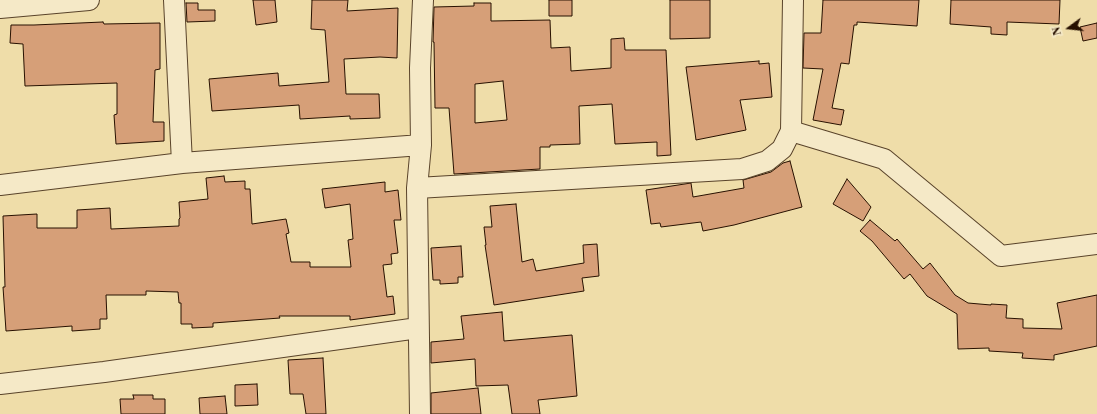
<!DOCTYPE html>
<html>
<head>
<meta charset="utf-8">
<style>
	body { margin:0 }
	#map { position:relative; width:1097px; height:414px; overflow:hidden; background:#efdda9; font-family:"Libre Bodoni",serif }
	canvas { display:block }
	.north { position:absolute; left:1049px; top:8px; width:40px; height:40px; -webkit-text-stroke:3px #f5e9c7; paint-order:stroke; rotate:255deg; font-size:11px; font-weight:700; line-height:16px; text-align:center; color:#271000 }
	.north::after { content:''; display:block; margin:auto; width:14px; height:18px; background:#271000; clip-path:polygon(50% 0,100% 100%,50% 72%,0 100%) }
</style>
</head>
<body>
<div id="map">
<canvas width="1097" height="414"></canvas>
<div class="north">N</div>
</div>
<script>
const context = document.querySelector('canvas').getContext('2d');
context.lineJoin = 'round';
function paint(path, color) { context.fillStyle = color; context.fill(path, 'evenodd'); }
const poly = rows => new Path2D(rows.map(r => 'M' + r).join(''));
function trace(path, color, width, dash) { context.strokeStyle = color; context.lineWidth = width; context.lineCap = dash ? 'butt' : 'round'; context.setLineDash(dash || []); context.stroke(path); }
const building = poly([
	[253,0,275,0,277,22,256,25,253,0],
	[312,0,348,0,347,11,398,8,397,58,380,57,344,59,346,94,379,94,380,118,350,119,350,116,300,119,299,105,212,111,209,79,278,73,279,86,329,82,325,30,311,29,312,0],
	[549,0,572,0,572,16,549,16,549,0],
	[670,0,710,0,710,38,670,39,670,0],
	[823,0,919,0,917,26,857,22,857,25,854,25,849,64,841,63,832,108,844,110,841,125,813,120,823,69,803,68,804,33,821,33,823,0],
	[951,0,1060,0,1059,24,1007,22,1007,35,991,34,991,27,950,24,951,0],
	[186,3,198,3,198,10,215,10,215,21,187,22,186,3],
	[474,3,491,3,491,21,550,20,551,48,570,47,571,71,611,68,611,39,624,38,625,50,666,50,671,155,657,156,657,142,615,144,612,104,579,106,580,144,550,145,550,147,540,147,540,169,454,174,449,108,435,108,434,42,433,42,434,7,474,6,474,3],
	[503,81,507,120,475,123,475,84,503,81],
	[103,22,104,24,160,23,160,69,155,70,153,122,164,122,164,141,116,144,114,115,117,114,117,83,25,86,23,44,10,43,11,25,34,25,103,22],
	[1097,23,1097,38,1083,41,1080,27,1097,23],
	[759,61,759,64,769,63,772,97,740,100,746,130,696,140,686,67,759,61],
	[790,161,802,207,734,225,703,231,701,222,661,227,660,223,651,224,646,190,691,183,693,197,744,188,743,180,771,172,783,163,790,161],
	[224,176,225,182,245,181,245,189,250,189,252,224,286,219,289,233,286,234,291,262,310,262,310,267,351,267,348,240,353,239,350,204,325,208,322,189,385,182,385,192,398,190,401,220,394,220,398,253,391,254,392,264,383,265,387,297,393,296,395,314,350,320,350,316,279,316,280,318,213,323,213,327,192,328,192,324,181,324,181,303,179,303,178,292,146,291,146,295,106,295,107,319,100,319,100,329,72,331,72,326,6,331,3,287,5,287,3,216,37,214,37,228,77,228,77,210,110,208,111,229,179,226,179,219,180,218,179,202,208,199,206,178,224,176],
	[847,179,871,207,863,221,833,204,847,179],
	[516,204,522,262,533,259,536,271,584,263,583,245,597,244,599,276,582,278,584,291,494,305,485,245,486,245,484,227,492,227,490,206,516,204],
	[870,220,895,241,897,239,923,269,930,263,955,295,968,303,991,305,991,304,1007,305,1006,318,1023,319,1023,328,1062,329,1057,303,1097,295,1097,346,1054,355,1054,360,1022,358,1023,353,989,351,989,348,958,349,957,314,927,296,910,274,904,279,872,241,860,231,870,220],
	[461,246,463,277,458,277,458,283,440,284,440,280,433,280,431,248,461,246],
	[502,312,504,341,572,335,577,396,538,400,540,414,512,414,508,385,476,386,475,359,431,363,431,342,464,339,461,316,502,312],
	[323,358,326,414,306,414,303,394,290,394,288,360,323,358],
	[257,384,258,405,235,406,235,385,257,384],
	[478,388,481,414,431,414,431,393,478,388],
	[133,395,153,395,153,399,165,399,165,414,121,414,120,399,134,399,133,395],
	[225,396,227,414,200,414,199,398,225,396]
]);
const minor = poly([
	[174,0,182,163],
	[0,8,89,0],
	[791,131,884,159,1001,256,1097,244],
	[0,185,182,163,421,145],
	[417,188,742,169,767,161,782,149,791,131,793,0],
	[0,384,104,372,418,328],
	[420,414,417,188,421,145,420,68,423,0]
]);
paint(building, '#d69f78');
trace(building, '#271000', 1);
trace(minor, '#59432a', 22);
trace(minor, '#f5e9c7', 20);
</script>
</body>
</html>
